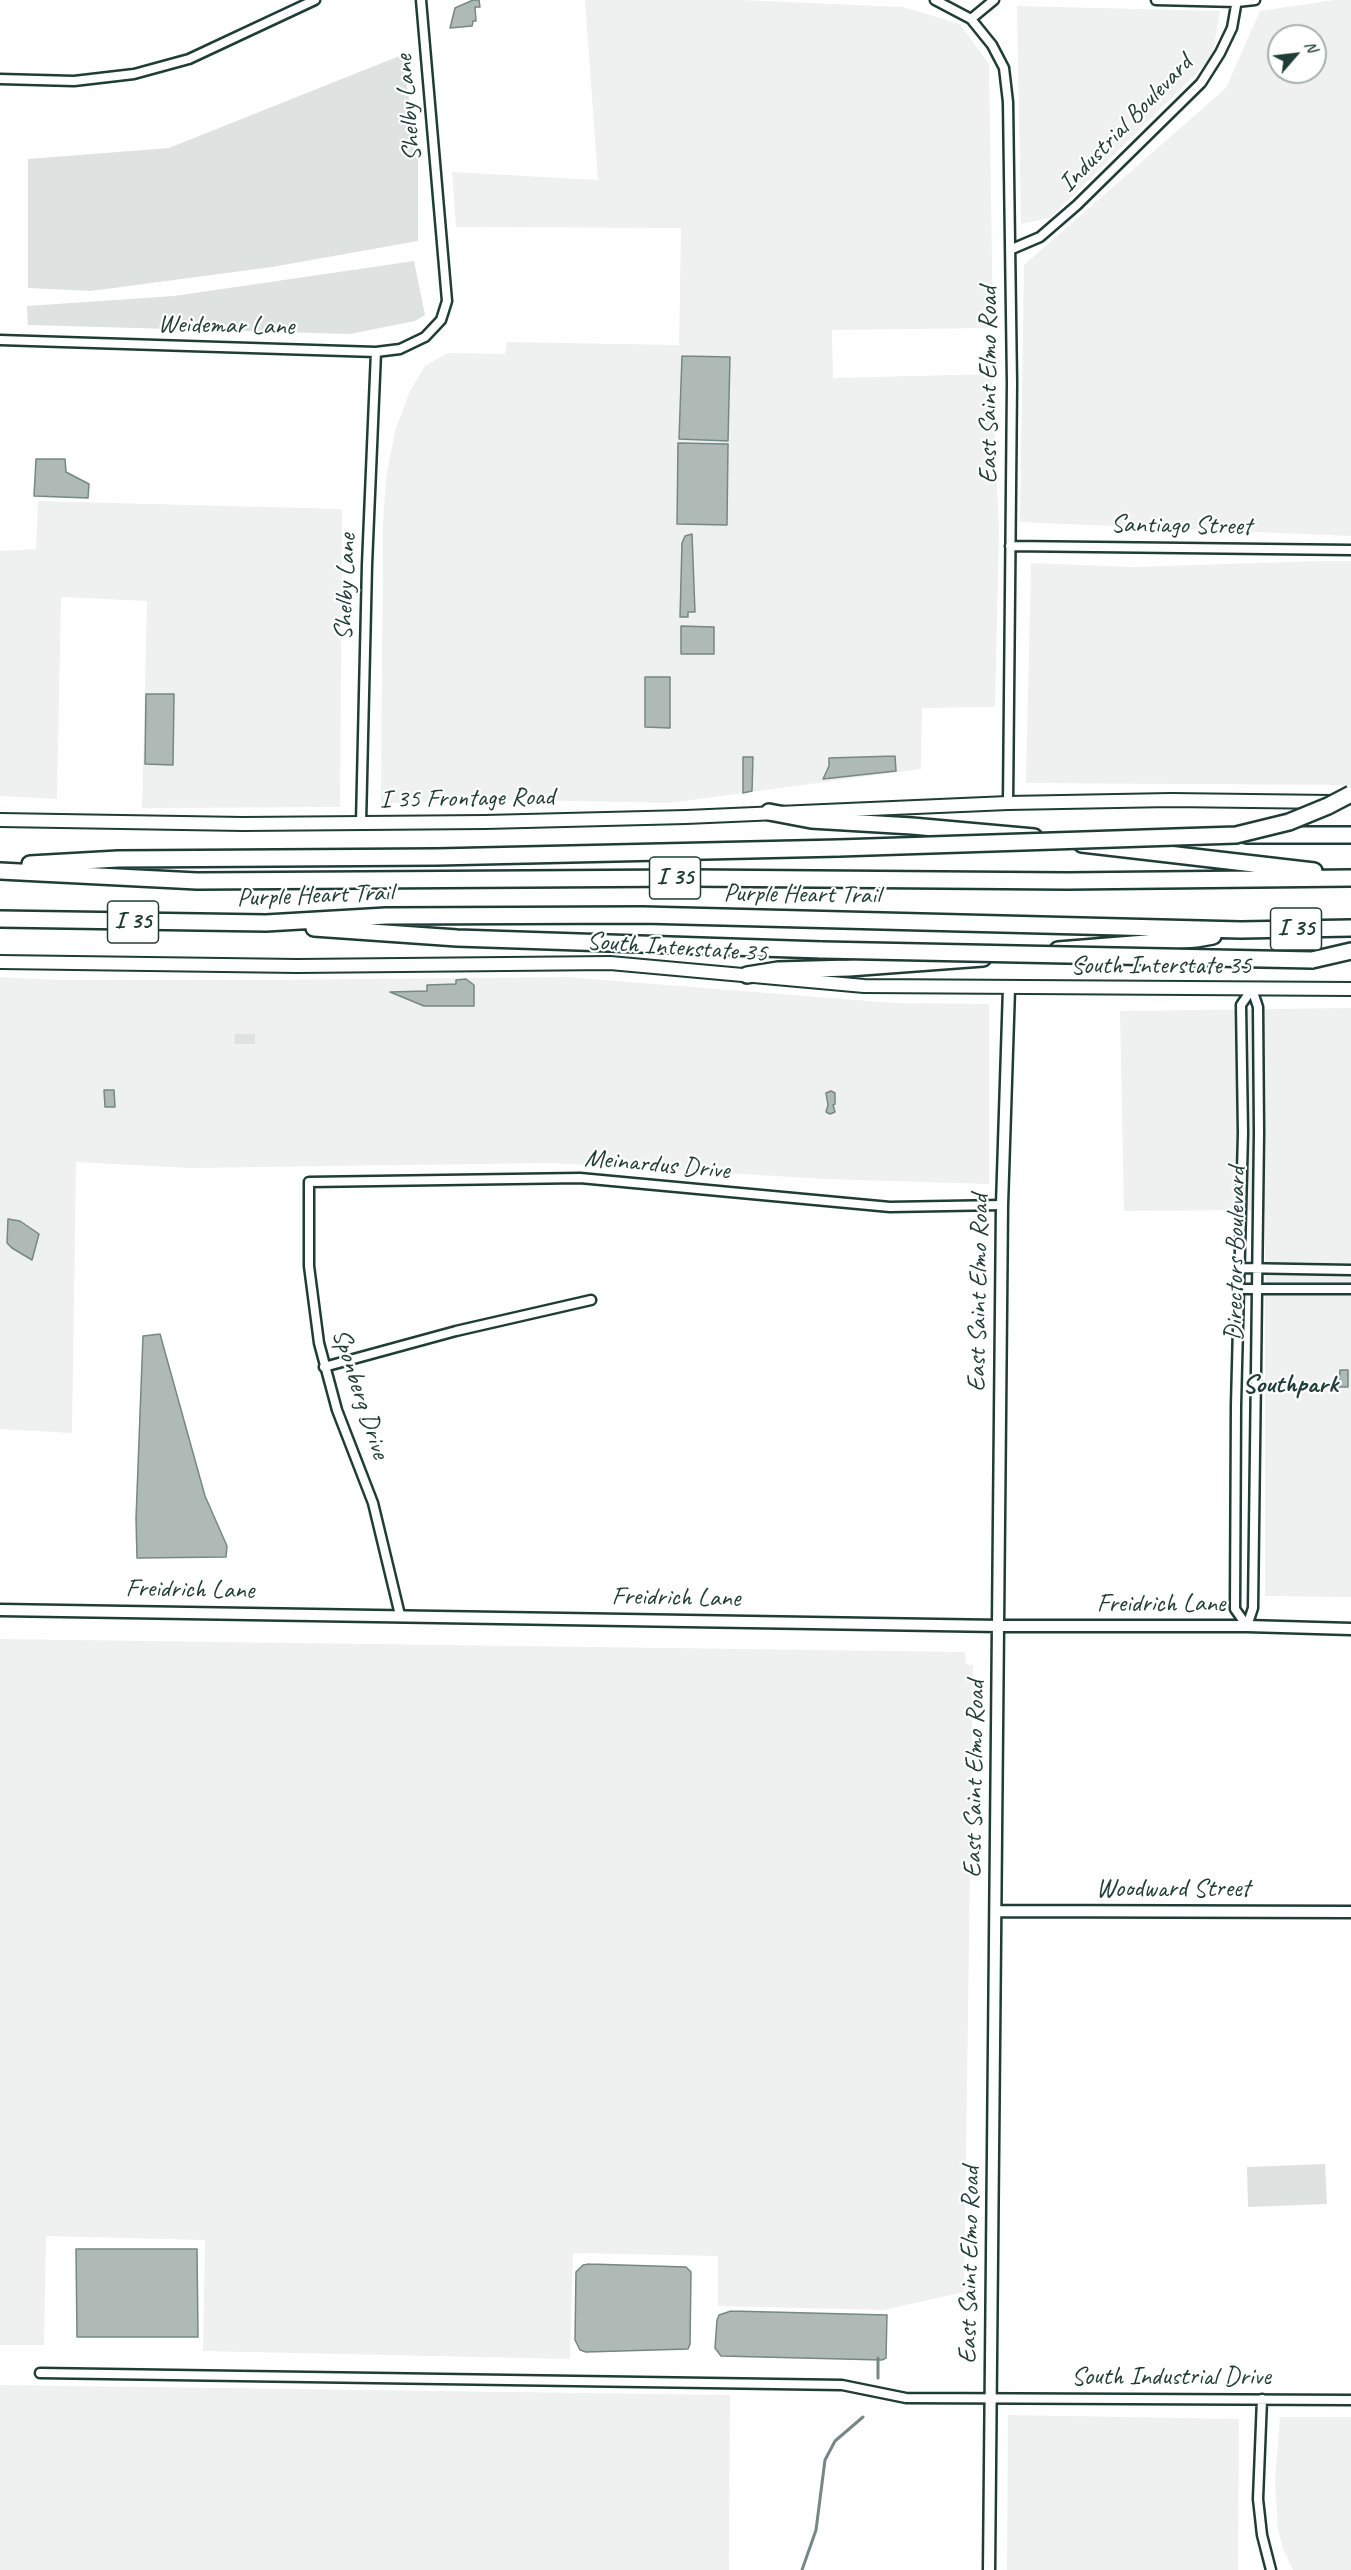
<!DOCTYPE html>
<html>
<head>
<meta charset="utf-8">
<style>
	body { margin:0 }
	#map { position:relative; width:1351px; height:2570px; overflow:hidden; background:#fff; font-family:Caveat,sans-serif }
	canvas { display:block }
	.north { position:absolute; left:1267px; top:24px; width:60px; height:60px; box-sizing:border-box; background:#fff; border:2px solid #a5b1ae; border-radius:50%; rotate:62deg; font-size:16px; font-weight:700; line-height:24px; text-align:center; color:#1f3d34 }
	.north::after { content:''; display:block; margin:auto; width:21px; height:27px; background:#1f3d34; clip-path:polygon(50% 0,100% 100%,50% 72%,0 100%) }
</style>
</head>
<body>
<div id="map">
<canvas width="1351" height="2570"></canvas>
<div class="north">N</div>
</div>
<script>
const context = document.querySelector('canvas').getContext('2d');
context.lineJoin = 'round';
function paint(path, color) { context.fillStyle = color; context.fill(path, 'evenodd'); }
const poly = rows => new Path2D(rows.map(r => 'M' + r).join(''));
function trace(path, color, width, dash) { context.strokeStyle = color; context.lineWidth = width; context.lineCap = dash ? 'butt' : 'round'; context.setLineDash(dash || []); context.stroke(path); }
function label(font, color, halo, rows, align = 'center') {
  context.font = font + ' Caveat,sans-serif'; context.lineWidth = 4.5; context.setLineDash([]); context.textBaseline = 'middle'; context.strokeStyle = halo; context.fillStyle = color; for (const [text, x, y, turn = 0] of rows) {
    context.save(); context.translate(x, y); context.rotate((+turn || 0) * Math.PI / 180); context.textAlign = isNaN(turn) ? turn : align; if (halo) context.strokeText(text, 0, 0); context.fillText(text, 0, 0); context.restore();
  }
}
const built = poly([
	[585,0,740,0,903,7,960,24,989,64,993,328,832,330,833,378,992,374,999,530,995,707,922,708,921,769,669,803,523,800,381,803,383,522,386,479,395,431,410,391,425,366,448,353,505,354,507,342,679,345,681,228,456,227,452,172,598,180],
	[1334,0,1351,0,1351,536,1020,522,1024,265,1226,88,1260,11],
	[1279,36,1315,36,1315,72,1279,72],
	[1017,6,1220,11,1212,58,1050,218,1021,224],
	[38,501,342,509,340,807,142,808,147,601,61,597,57,799,0,796,0,551,36,549],
	[1319,561,1351,561,1351,785,1026,783,1031,563,1133,567],
	[0,977,60,980,271,980,566,977,894,1003,989,1004,989,1184,826,1179,552,1163,190,1168,76,1162,72,1433,0,1429],
	[1351,1008,1351,1597,1265,1596,1265,1210,1124,1211,1120,1011],
	[0,1639,965,1652,966,1664,973,1665,964,2292,884,2310,718,2306,718,2256,573,2253,570,2359,203,2351,205,2240,46,2236,44,2345,0,2345],
	[0,2385,730,2395,729,2570,0,2570],
	[1008,2415,1239,2419,1238,2570,1007,2570],
	[1280,2417,1351,2417,1351,2570,1293,2570,1292,2568,1283,2549,1278,2529,1275,2481]
]);
const green = poly([
	[402,55,418,153,418,241,272,267,91,291,28,288,28,159,169,148],
	[414,261,425,315,415,321,350,334,28,325,27,306,174,296],
	[235,1034,255,1034,255,1044,234,1044],
	[1325,2164,1327,2204,1248,2207,1247,2167]
]);
const water = poly([
	[473,0,479,0,480,7,475,7,476,21,473,21,472,26,450,28,455,8,473,0],
	[682,356,730,357,728,441,679,439,682,356],
	[678,443,728,444,727,525,677,524,678,443],
	[36,459,65,459,66,472,89,484,88,498,34,496,36,459],
	[692,534,695,612,688,612,688,617,680,617,682,543,685,536,692,534],
	[681,626,714,627,714,654,681,654,681,626],
	[645,677,670,677,670,728,645,727,645,677],
	[146,694,174,694,173,765,145,764,146,694],
	[895,756,896,771,823,779,829,766,829,758,895,756],
	[743,757,753,757,752,791,743,793,743,757],
	[466,979,474,985,474,1006,424,1006,390,992,427,991,427,985,456,984,456,980,466,979],
	[104,1090,114,1090,115,1107,105,1107,104,1090],
	[831,1091,835,1093,835,1104,833,1105,835,1112,830,1114,826,1112,828,1105,826,1093,831,1091],
	[8,1219,20,1221,39,1234,32,1260,12,1248,7,1243,8,1219],
	[160,1334,205,1496,227,1546,226,1557,137,1558,136,1519,143,1336,160,1334],
	[1340,1370,1348,1370,1348,1387,1339,1387,1340,1370],
	[76,2249,197,2249,198,2337,77,2337,76,2249],
	[589,2264,686,2267,691,2272,690,2344,688,2349,586,2352,580,2350,575,2340,576,2272,583,2265,589,2264],
	[731,2311,887,2315,886,2358,882,2360,721,2356,715,2348,717,2320,719,2315,731,2311]
]);
const stream = poly([
	[878,2358,878,2378],
	[802,2570,816,2530,825,2460,835,2441,863,2417]
]);
const minor = poly([
	[935,0,971,19,992,45,1004,68,1008,102,1012,383,1008,803],
	[1156,0,1237,2,1255,0],
	[971,19,994,0],
	[0,79,74,81,134,74,189,59,315,0],
	[1012,249,1040,237,1077,205,1201,83,1220,53,1232,28,1237,0],
	[0,340,376,352,400,349,425,337,441,320,447,301,421,0],
	[1010,546,1351,550],
	[361,823,367,565,376,352],
	[1239,1268,1351,1270],
	[1239,1289,1351,1289],
	[324,1367,456,1331,591,1300],
	[400,1615,373,1503,337,1410,319,1343,309,1266,309,1182,580,1178,890,1207,1002,1205],
	[1247,1626,1235,1609,1236,1405,1243,1133,1241,1005,1252,989],
	[1247,1626,1253,1608,1259,1133,1258,1007,1252,989],
	[40,2373,842,2385,906,2398,1351,2400],
	[1262,2399,1258,2499,1262,2535,1271,2570]
]);
const tertiary = poly([
	[0,1610,999,1626,1247,1626,1351,1629],
	[996,1911,1351,1912],
	[989,2570,1002,1205,1009,988]
]);
const secondary = poly([
	[0,820,243,824,485,822,686,817,1008,803,1171,800,1332,802],
	[0,962,297,966,610,963,864,986,1351,989]
]);
const motorway = poly([
	[769,812,811,820,912,826,1034,837],
	[1246,835,1351,835],
	[1082,844,1314,871],
	[30,864,118,859,437,857,839,848],
	[0,871,197,881,690,878,1067,881,1351,878],
	[0,919,266,923,386,916,643,915,1241,930,1351,928],
	[314,928,457,938,822,950],
	[1058,950,1196,939,1213,936],
	[1312,960,1351,951],
	[747,975,778,970,849,968,983,958]
]);
const motorwayBridge = poly([
	[839,848,1236,835,1289,822,1328,806,1351,794],
	[822,950,1312,960]
]);
const shields = [
	[675,878,51],
	[133,922,51],
	[1296,929,51]
];
const shieldNames = [
	["I 35",675,878],
	["I 35",133,922],
	["I 35",1296,929]
];
const streetNames = [
	["Shelby Lane",409,108,-95],
	["Industrial Boulevard",1126,124,-46],
	["Weidemar Lane",226,326,1],
	["East Saint Elmo Road",989,385,-90],
	["Santiago Street",1181,526,1],
	["Shelby Lane",346,587,-88],
	["I 35 Frontage Road",467,799,-1],
	["Purple Heart Trail",802,895,1],
	["Purple Heart Trail",315,896,-2],
	["South Interstate 35",677,948,4],
	["South Interstate 35",1161,966],
	["Meinardus Drive",657,1165,5],
	["Directors Boulevard",1236,1254,-89],
	["East Saint Elmo Road",979,1293,-89],
	["Sponberg Drive",360,1394,72],
	["Freidrich Lane",190,1590,1],
	["Freidrich Lane",676,1598,1],
	["Freidrich Lane",1161,1604],
	["East Saint Elmo Road",975,1779,-89],
	["Woodward Street",1173,1889],
	["East Saint Elmo Road",970,2265,-89],
	["South Industrial Drive",1171,2377]
];
const neighbourhoodNames = [
	["Southpark",1290,1385]
];
paint(built, '#eef1f0');
paint(green, '#dee3e2');
paint(water, '#afbab7');
trace(water, '#758883', 1.5);
trace(stream, '#758883', 3);
trace(minor, '#1f3d34', 13);
trace(tertiary, '#1f3d34', 15);
trace(secondary, '#1f3d34', 16);
trace(motorway, '#1f3d34', 20);
trace(minor, '#fff', 8);
trace(tertiary, '#fff', 10);
trace(secondary, '#fff', 12);
trace(motorway, '#fff', 15);
trace(motorwayBridge, '#1f3d34', 20, []);
trace(motorwayBridge, '#fff', 15);
for (const [x, y, w] of shields) { const box = new Path2D(); box.roundRect(x - w / 2, y - 21, w, 42, 4.5); context.fillStyle = '#fff'; context.fill(box); trace(box, '#1f3d34', 1.5); }
label('bold 24px', '#1f3d34', null, shieldNames);
label('26px', '#1f3d34', '#fff', streetNames);
label('bold 27px', '#1f3d34', '#fff', neighbourhoodNames);
</script>
</body>
</html>
